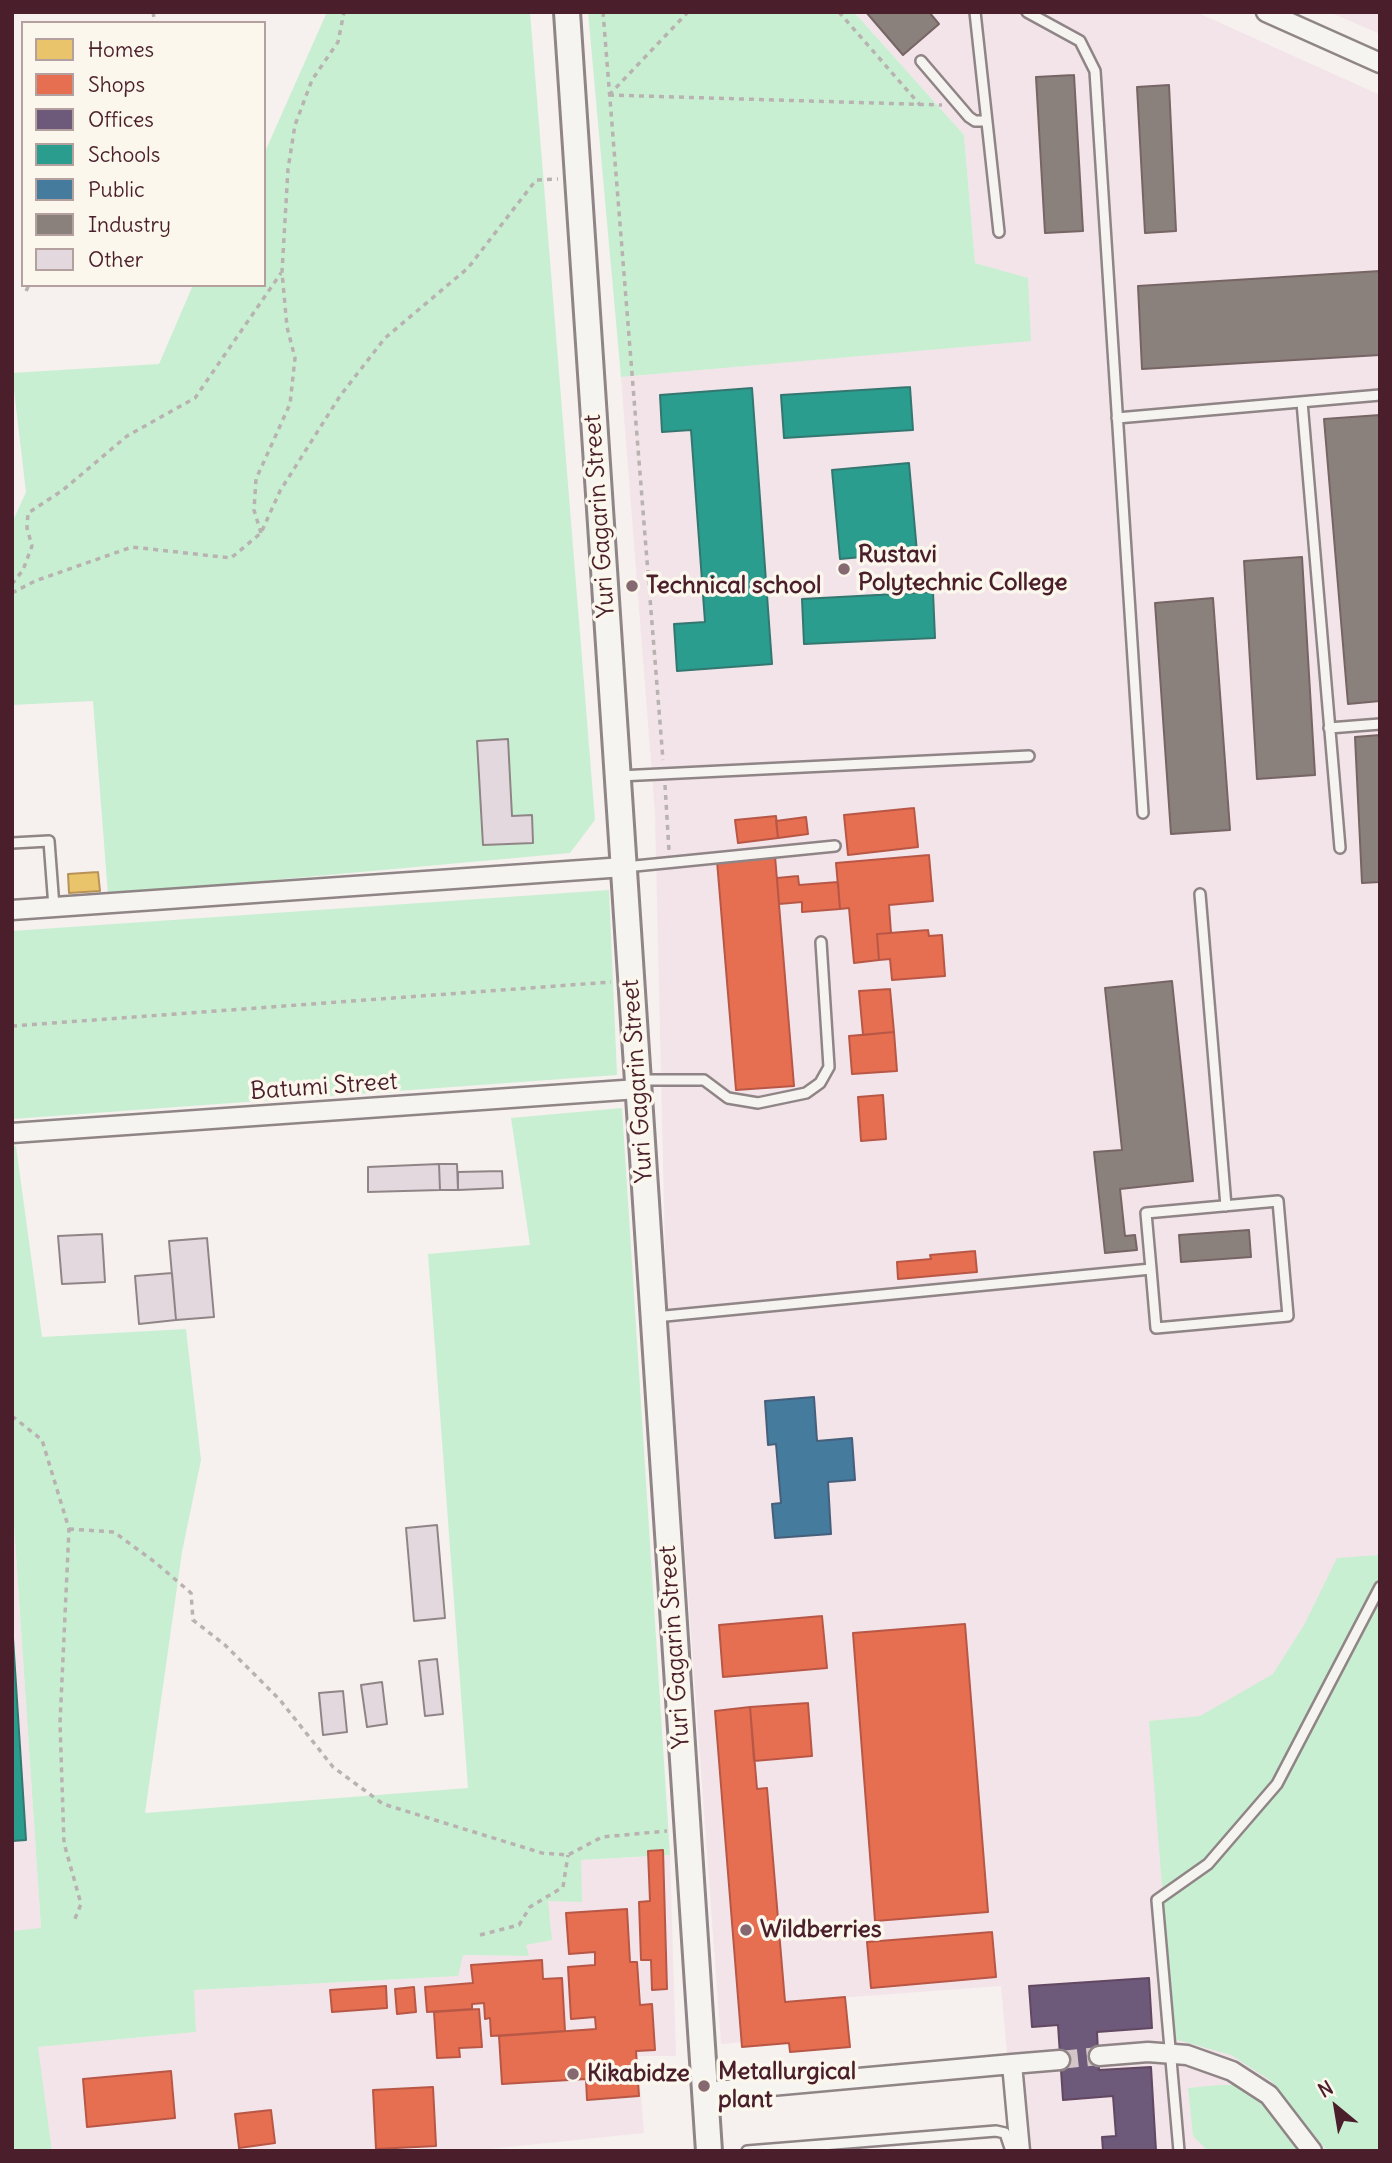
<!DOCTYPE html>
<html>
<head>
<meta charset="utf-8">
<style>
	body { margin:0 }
	#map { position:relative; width:1392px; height:2163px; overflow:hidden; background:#f6f0ef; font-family:Delius,sans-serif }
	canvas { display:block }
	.frame { position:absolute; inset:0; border:14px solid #4a1f2b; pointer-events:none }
	.legend { position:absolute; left:21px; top:21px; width:245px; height:266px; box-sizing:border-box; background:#fbf7ec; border:2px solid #b4a19f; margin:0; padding:9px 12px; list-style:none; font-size:21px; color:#4a1f2b }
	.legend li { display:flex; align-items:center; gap:14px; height:35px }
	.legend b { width:35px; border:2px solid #b4a19f }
	.north { position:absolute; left:1301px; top:2072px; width:70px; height:70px; -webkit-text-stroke:5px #fbf7ec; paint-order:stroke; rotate:330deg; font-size:19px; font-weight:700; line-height:28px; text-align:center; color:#4a1f2b }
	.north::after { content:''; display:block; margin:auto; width:24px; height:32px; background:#4a1f2b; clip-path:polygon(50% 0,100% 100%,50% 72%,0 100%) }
</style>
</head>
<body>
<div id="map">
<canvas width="1392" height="2163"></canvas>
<div class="frame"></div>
<ul class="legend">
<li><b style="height:19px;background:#e9c46a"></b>Homes</li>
<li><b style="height:19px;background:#e76f51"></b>Shops</li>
<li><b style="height:19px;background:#6d597a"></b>Offices</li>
<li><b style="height:19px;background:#2a9d8f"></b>Schools</li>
<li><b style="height:19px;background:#457b9d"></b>Public</li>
<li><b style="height:19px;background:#8a817c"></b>Industry</li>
<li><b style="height:19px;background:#e4d8df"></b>Other</li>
</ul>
<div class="north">N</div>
</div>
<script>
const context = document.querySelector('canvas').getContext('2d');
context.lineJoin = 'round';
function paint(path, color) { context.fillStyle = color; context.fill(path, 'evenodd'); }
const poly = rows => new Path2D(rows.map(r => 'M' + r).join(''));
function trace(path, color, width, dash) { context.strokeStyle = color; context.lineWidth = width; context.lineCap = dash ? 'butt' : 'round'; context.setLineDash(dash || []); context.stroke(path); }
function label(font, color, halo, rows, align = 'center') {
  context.font = font + ' Delius,sans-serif'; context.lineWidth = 7; context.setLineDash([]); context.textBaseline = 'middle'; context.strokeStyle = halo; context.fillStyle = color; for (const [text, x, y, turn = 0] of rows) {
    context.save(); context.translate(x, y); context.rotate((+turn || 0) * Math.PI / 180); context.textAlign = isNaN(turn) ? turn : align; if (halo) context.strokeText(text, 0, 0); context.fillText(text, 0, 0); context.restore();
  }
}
const built = poly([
	[854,12,1196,12,1380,95,1380,2151,1016,2151,1001,1986,837,1998,839,2034,721,2044,666,1293,655,813,621,377,1031,340,975,264,964,135],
	[1329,12,1380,12,1380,34],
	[12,1495,41,1929,12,1931],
	[670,1855,676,2056,638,2056,644,2133,470,2151,52,2151,37,2047,196,2032,193,1990,457,1976,463,1955,529,1956,525,1945,548,1901,581,1860]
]);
const green = poly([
	[327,12,530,12,595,820,570,853,108,895,93,701,12,705,12,523,26,492,12,373,159,364,193,285,264,285,264,154],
	[588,12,854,12,964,135,975,263,1028,278,1031,341,621,377],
	[609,890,617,1075,12,1119,12,931],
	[622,1108,670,1855,581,1860,582,1902,548,1901,552,1940,526,1945,529,1956,463,1955,458,1976,194,1990,196,2032,38,2047,52,2151,12,2151,12,1931,41,1928,12,1495,12,1146,16,1146,42,1337,186,1329,201,1460,182,1552,145,1813,468,1788,428,1254,530,1245,511,1118],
	[1380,1555,1380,2151,1327,2151,1271,2081,1231,2055,1174,2039,1149,1721,1200,1716,1273,1674,1304,1625,1337,1558],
	[1218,2085,1244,2085,1263,2100,1301,2151,1208,2151,1193,2136,1188,2088]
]);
const homes = poly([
	[98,872,100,891,69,893,68,874,98,872]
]);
const shops = poly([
	[914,808,918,847,848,855,844,815,914,808],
	[776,816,778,838,738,843,735,820,776,816],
	[806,817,808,834,778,838,776,821,806,817],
	[929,855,933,901,889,905,891,933,877,934,879,960,854,963,849,908,840,909,836,863,929,855],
	[775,856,794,1086,736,1090,717,861,775,856],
	[798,876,799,885,838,882,840,909,802,912,802,902,779,904,777,878,798,876],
	[928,930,929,936,942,935,945,976,892,980,890,959,879,960,877,934,928,930],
	[890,989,894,1032,863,1035,859,991,890,989],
	[894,1032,897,1071,852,1074,849,1036,894,1032],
	[883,1095,886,1139,861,1141,858,1097,883,1095],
	[975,1251,977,1272,898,1279,897,1262,931,1259,930,1255,975,1251],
	[822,1616,827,1668,723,1677,719,1625,822,1616],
	[965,1624,988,1912,875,1921,853,1633,965,1624],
	[808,1703,812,1756,754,1761,750,1707,808,1703],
	[750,1707,757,1789,767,1788,785,2002,845,1997,850,2047,790,2052,789,2043,742,2047,715,1711,750,1707],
	[663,1850,667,1989,652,1990,651,1960,641,1960,639,1902,650,1901,648,1851,663,1850],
	[627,1909,630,1962,637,1962,640,2005,652,2004,655,2050,636,2051,639,2096,587,2100,586,2079,502,2084,499,2036,596,2029,595,2017,571,2019,568,1967,595,1965,595,1952,569,1954,566,1913,627,1909],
	[992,1932,996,1977,871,1988,867,1942,992,1932],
	[542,1960,543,1979,562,1978,565,2031,491,2036,490,2018,485,2019,484,2003,472,2004,472,2009,427,2012,425,1987,473,1983,471,1965,542,1960],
	[386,1986,387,2008,332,2012,330,1990,386,1986],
	[414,1987,416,2012,397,2014,395,1989,414,1987],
	[479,2009,482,2047,459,2048,460,2057,437,2058,434,2012,479,2009],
	[171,2071,175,2118,87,2127,83,2079,171,2071],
	[433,2087,436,2146,376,2149,373,2090,433,2087],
	[271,2110,275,2143,239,2148,235,2114,271,2110]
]);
const offices = poly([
	[1149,1978,1152,2028,1097,2032,1099,2070,1151,2067,1156,2151,1103,2151,1102,2137,1116,2136,1113,2096,1063,2100,1058,2025,1032,2027,1029,1986,1149,1978]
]);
const schools = poly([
	[910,387,913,430,784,438,781,395,910,387],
	[752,388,772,664,677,671,674,624,705,622,691,430,662,432,660,395,752,388],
	[909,463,917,552,840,559,832,470,909,463],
	[933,592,935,638,804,644,802,599,933,592],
	[13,1638,26,1840,12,1841,12,1638,13,1638]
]);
const public = poly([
	[814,1397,817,1441,852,1438,855,1480,828,1482,831,1534,775,1538,772,1504,781,1503,776,1444,768,1445,765,1401,814,1397]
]);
const industry = poly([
	[866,12,929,12,939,24,903,55,866,12],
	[1074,75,1083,231,1045,233,1036,77,1074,75],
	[1169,85,1176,231,1145,233,1137,87,1169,85],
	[1380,271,1380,355,1142,369,1138,286,1380,271],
	[1380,415,1380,701,1348,704,1324,419,1380,415],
	[1302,557,1315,775,1257,779,1244,561,1302,557],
	[1213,598,1230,830,1171,834,1155,603,1213,598],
	[1380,735,1380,882,1362,883,1355,737,1380,735],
	[1172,981,1193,1181,1120,1189,1125,1236,1135,1235,1137,1250,1105,1253,1094,1152,1122,1150,1105,988,1172,981],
	[1249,1230,1251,1257,1181,1262,1179,1235,1249,1230]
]);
const building = poly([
	[508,739,512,816,532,815,533,843,483,845,477,741,508,739],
	[439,1164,440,1190,368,1192,368,1167,439,1164],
	[439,1164,457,1164,458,1190,440,1190,439,1164],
	[502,1171,503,1188,458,1190,458,1172,502,1171],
	[102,1234,105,1282,62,1284,58,1236,102,1234],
	[207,1238,214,1317,176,1320,169,1241,207,1238],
	[172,1273,176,1320,139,1324,135,1276,172,1273],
	[437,1525,445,1618,414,1621,406,1528,437,1525],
	[437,1659,443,1714,425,1716,419,1661,437,1659],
	[382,1682,387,1724,367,1727,361,1685,382,1682],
	[343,1691,347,1732,323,1735,319,1693,343,1691]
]);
const streetTunnel = poly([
	[1060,2060,1099,2056]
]);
const path = poly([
	[153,12,155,23],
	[603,12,663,760],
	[839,12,920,105],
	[609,95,942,105],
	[609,95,688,12],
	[26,291,29,285],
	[261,533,254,510,256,479,290,404,295,358,287,327,282,272,288,169,295,125,312,80,338,42,344,12],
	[12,584,23,570,32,546,27,528,28,513,63,490,127,436,195,398,281,273],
	[12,593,35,581,132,547,231,558,261,533,280,491,340,396,385,338,468,268,536,180,558,179],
	[665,785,669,851],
	[12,1026,611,982],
	[12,1416,42,1440,69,1529,60,1723,64,1843,81,1904,74,1921],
	[69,1529,114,1532,156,1563,191,1593,193,1620,225,1645,280,1700,333,1767,383,1804,542,1853,568,1855,602,1837,667,1831],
	[480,1935,519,1925,530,1907,563,1887,568,1855]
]);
const lane = poly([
	[975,12,999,232],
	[1027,12,1080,41,1095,71,1143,813],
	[921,61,969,117,975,121,987,121],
	[1302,402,1340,848],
	[1117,418,1380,395],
	[1329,728,1380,724],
	[619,776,1029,756],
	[12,843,49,841,54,907],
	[625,867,835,846],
	[1200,894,1226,1206],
	[639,1080,704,1080,728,1098,758,1103,806,1093,820,1083,829,1067,821,942],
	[655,1317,1151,1269,1146,1213,1278,1201,1288,1316,1156,1328,1151,1269],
	[747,2151,996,2131,1005,2133,1011,2151],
	[1179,2151,1157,1900,1208,1864,1277,1784,1380,1587]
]);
const street = poly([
	[1266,12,1380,63],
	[12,910,624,867],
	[12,1133,638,1089],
	[1099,2056,1148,2052,1187,2055,1232,2071,1269,2095,1312,2151],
	[1012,2064,1060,2060],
	[705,2092,1012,2064,1020,2151]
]);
const secondary = poly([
	[567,12,709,2151]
]);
const markers = [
	[844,569,7,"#866870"],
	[632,586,7,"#866870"],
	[746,1930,7,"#866870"],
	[573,2074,7,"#866870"],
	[704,2086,7,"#866870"]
];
const streetNames = [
	["Yuri Gagarin Street",600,516,-94],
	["Yuri Gagarin Street",638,1081,-94],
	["Batumi Street",324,1087,-4],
	["Yuri Gagarin Street",675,1647,-94]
];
const poiNames = [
	["Rustavi",858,555],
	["Polytechnic College",858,583],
	["Technical school",646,586],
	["Wildberries",760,1930],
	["Metallurgical",718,2072],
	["plant",718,2100],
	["Kikabidze",587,2074]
];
paint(built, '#f3e4e9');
paint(green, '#c9efd2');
paint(homes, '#e9c46a');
trace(homes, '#b99257', 2);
paint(shops, '#e76f51');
trace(shops, '#b85746', 2);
paint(offices, '#6d597a');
trace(offices, '#624862', 2);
paint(schools, '#2a9d8f');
trace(schools, '#347771', 2);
paint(public, '#457b9d');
trace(public, '#465f7b', 2);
paint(industry, '#8a817c');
trace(industry, '#776464', 2);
paint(building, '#e4d8df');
trace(building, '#908586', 2);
trace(streetTunnel, '#d4c6c8', 18, [18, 9]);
trace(lane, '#908586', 14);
trace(street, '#908586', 23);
trace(secondary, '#908586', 30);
trace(path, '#b8b2b1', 3.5, [5, 5]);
trace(lane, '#f6f4f1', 9);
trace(street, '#f6f4f1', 18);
trace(secondary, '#f6f4f1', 24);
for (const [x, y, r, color] of markers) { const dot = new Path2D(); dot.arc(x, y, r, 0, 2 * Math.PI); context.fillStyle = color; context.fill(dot); trace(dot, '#fbf7ec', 2.5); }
label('24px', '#4a1f2b', '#fbf7ec', streetNames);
label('bold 24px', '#4a1f2b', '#fbf7ec', poiNames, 'left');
</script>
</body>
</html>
